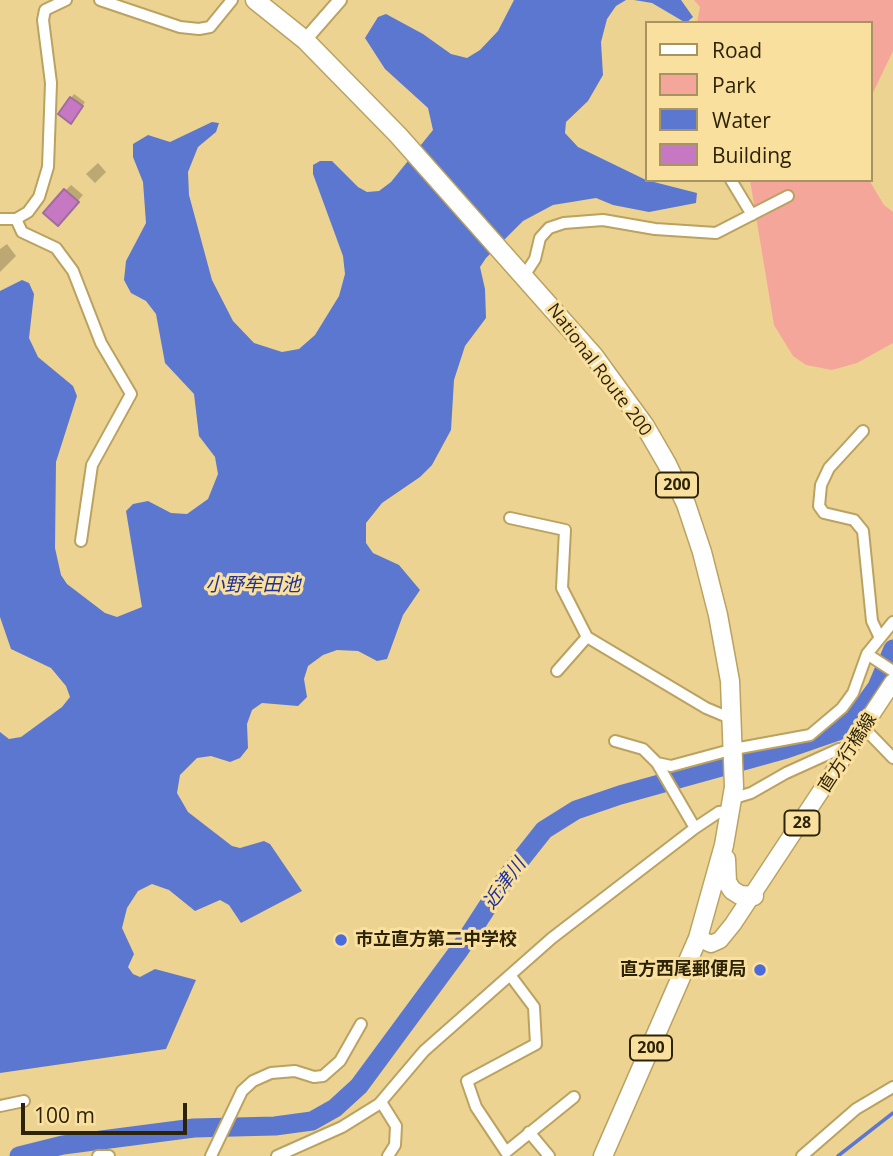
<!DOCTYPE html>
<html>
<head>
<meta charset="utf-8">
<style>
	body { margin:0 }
	#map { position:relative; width:893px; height:1156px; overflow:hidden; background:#edd391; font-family:"Open Sans",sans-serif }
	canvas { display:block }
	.legend { position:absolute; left:645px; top:21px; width:228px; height:161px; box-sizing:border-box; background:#fae09e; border:2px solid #a89462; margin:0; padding:9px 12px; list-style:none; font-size:21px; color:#2d2307 }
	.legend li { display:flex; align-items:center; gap:14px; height:35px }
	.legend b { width:35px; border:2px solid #a89462 }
	.scale { position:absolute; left:21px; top:1103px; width:166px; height:32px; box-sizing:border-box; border:4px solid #2d2307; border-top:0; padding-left:9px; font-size:21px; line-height:24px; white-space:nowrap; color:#2d2307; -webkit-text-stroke:5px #fae09e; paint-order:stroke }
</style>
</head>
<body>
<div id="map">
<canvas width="893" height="1156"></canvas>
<ul class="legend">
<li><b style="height:9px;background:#fff"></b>Road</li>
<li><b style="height:19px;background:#f5a69a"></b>Park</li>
<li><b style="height:19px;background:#5c77cf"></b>Water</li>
<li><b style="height:19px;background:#c778c3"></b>Building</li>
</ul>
<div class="scale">100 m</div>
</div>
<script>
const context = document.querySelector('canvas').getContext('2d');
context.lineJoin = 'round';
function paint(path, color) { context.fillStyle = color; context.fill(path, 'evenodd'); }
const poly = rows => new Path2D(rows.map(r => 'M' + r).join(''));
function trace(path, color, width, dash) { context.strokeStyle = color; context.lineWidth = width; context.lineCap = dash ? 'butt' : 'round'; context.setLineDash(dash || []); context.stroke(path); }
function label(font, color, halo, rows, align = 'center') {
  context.font = font + ' "Open Sans","Noto Sans JP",sans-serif'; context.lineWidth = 6; context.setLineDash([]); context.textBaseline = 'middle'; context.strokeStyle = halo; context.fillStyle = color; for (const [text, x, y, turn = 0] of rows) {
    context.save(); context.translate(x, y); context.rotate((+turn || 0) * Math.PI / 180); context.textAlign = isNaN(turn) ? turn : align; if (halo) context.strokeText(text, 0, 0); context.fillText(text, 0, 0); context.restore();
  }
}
const green = poly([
	[694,0,893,0,893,51,870,99,870,23,697,23,700,7],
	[750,180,869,180,884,205,893,212,893,343,857,363,832,370,806,365,793,356,774,325]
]);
const water = poly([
	[514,0,626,0,616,6,607,19,601,42,603,75,588,101,566,122,565,133,578,147,646,180,697,193,696,203,649,212,613,205,596,198,553,205,523,221,486,258,480,267,485,289,486,318,465,346,454,380,451,430,432,465,420,477,382,503,366,523,366,543,373,553,399,565,420,590,403,615,387,659,377,661,358,651,337,650,323,655,308,666,304,679,307,697,298,706,262,703,252,710,247,724,248,748,240,758,230,762,211,756,197,758,180,775,177,793,188,812,232,846,240,848,264,841,270,844,302,891,241,923,229,905,220,900,195,911,169,890,152,884,138,891,127,908,122,928,134,954,128,967,133,974,140,977,155,969,196,980,166,1049,0,1073,0,732,9,739,21,737,62,707,70,697,66,686,51,668,11,649,0,617,0,291,22,280,29,283,34,294,29,338,38,357,73,386,77,396,56,462,55,548,61,575,67,584,105,613,117,617,142,607,126,511,133,504,148,501,171,513,187,514,208,499,218,474,215,457,199,436,194,394,165,363,156,314,146,301,131,293,124,280,126,261,146,223,143,182,133,157,133,144,148,135,170,142,212,122,219,123,216,132,198,147,188,172,189,195,212,280,233,321,254,343,282,352,299,349,315,335,339,296,345,274,343,256,313,174,313,165,320,161,332,161,358,187,367,192,379,191,391,182,433,130,428,108,385,69,365,38,378,17,386,14,423,34,451,54,467,58,480,50,498,31],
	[634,0,681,0,693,17,686,23,652,3]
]);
const shadow = poly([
	[74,94,85,102,74,118,71,98],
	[98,163,106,172,95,183,86,174],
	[71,185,83,195,63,218,66,190],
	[7,244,16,256,0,272,0,249]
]);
const stream = poly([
	[838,1156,893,1113]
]);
const river = poly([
	[19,1156,63,1145,194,1128,275,1126,312,1121,335,1108,359,1086,460,949,506,878,544,830,576,810,620,795,786,749,838,731,856,716,877,687,893,649]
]);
const building = poly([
	[70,97,83,106,71,124,58,114,70,97],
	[64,189,79,202,58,226,43,213,64,189]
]);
const minor = poly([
	[100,0,180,27,199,29,210,27,232,0],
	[731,180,752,215],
	[0,219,16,219,28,212,39,197,48,167,51,83,43,20,45,10,66,0],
	[16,219,22,232,56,248,73,271,101,343,131,394,92,465,81,541],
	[524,276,535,259,540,238,549,228,564,223,603,220,655,229,716,233,788,196],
	[863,431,829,468,821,485,819,506,824,513,854,520,863,531,872,621,879,636],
	[510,518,565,530,562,588,587,637,706,708,725,716,732,714],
	[867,654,893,671],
	[557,671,587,637],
	[865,729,893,758],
	[615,741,643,749,657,763,671,766,734,749,810,735,842,708,853,693,867,654,893,622],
	[657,763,695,828],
	[731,799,751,793,786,773,839,749,852,748],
	[510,975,534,1007,536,1044,467,1081,476,1107,506,1152,574,1097],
	[381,1102,396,1126,395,1145,388,1156],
	[0,1106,24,1101],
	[529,1132,549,1156],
	[98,1156,109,1156],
	[211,1156,242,1091,253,1081,271,1073,295,1071,314,1077,323,1076,340,1061,361,1024],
	[277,1156,342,1127,379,1104,424,1051,552,938,695,828,719,812,729,811],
	[802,1156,856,1109,893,1087]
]);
const tertiary = poly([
	[305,40,340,0]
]);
const primary = poly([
	[698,938,711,944,720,940,733,924,893,682]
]);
const trunk = poly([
	[255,0,305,40,398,135,594,356,645,426,667,464,686,504,702,552,718,615,730,681,734,787,724,845,698,938,603,1156],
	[726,859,727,882,732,890,740,895,754,896]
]);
const markers = [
	[341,940,7,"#4b6ade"],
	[760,970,7,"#4b6ade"]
];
const shields = [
	[677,485,42],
	[802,823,35],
	[651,1048,42]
];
const shieldNames = [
	["200",677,485],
	["28",802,823],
	["200",651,1048]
];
const streetNames = [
	["National Route 200",599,370,53],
	["直方行橋線",848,753,-57]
];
const poiNames = [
	["市立直方第二中学校",355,940],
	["直方西尾郵便局",746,970,"right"]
];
const waterNames = [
	["小野牟田池",253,586],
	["近津川",505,884,-54]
];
paint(green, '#f5a69a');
paint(water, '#5c77cf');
paint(shadow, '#0003');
trace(stream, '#5c77cf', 3.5);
trace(river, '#5c77cf', 19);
paint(building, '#c778c3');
trace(building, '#9f6e9c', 2);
trace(minor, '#bba261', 14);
trace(tertiary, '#bba261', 16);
trace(primary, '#bba261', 19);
trace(trunk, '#bba261', 21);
trace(minor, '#fff', 10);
trace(tertiary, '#fff', 12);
trace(primary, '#fff', 16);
trace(trunk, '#fff', 18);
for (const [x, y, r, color] of markers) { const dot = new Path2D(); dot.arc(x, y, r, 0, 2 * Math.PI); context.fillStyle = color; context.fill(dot); trace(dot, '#fae09e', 2.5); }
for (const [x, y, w] of shields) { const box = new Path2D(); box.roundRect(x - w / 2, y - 12.5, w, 25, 5); context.fillStyle = '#fae09e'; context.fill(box); trace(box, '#2d2307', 2); }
label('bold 16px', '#2d2307', null, shieldNames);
label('18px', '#2d2307', '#fae09e', streetNames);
label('bold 18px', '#2d2307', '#fae09e', poiNames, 'left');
label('italic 19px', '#1f3097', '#fae09e', waterNames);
</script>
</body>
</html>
